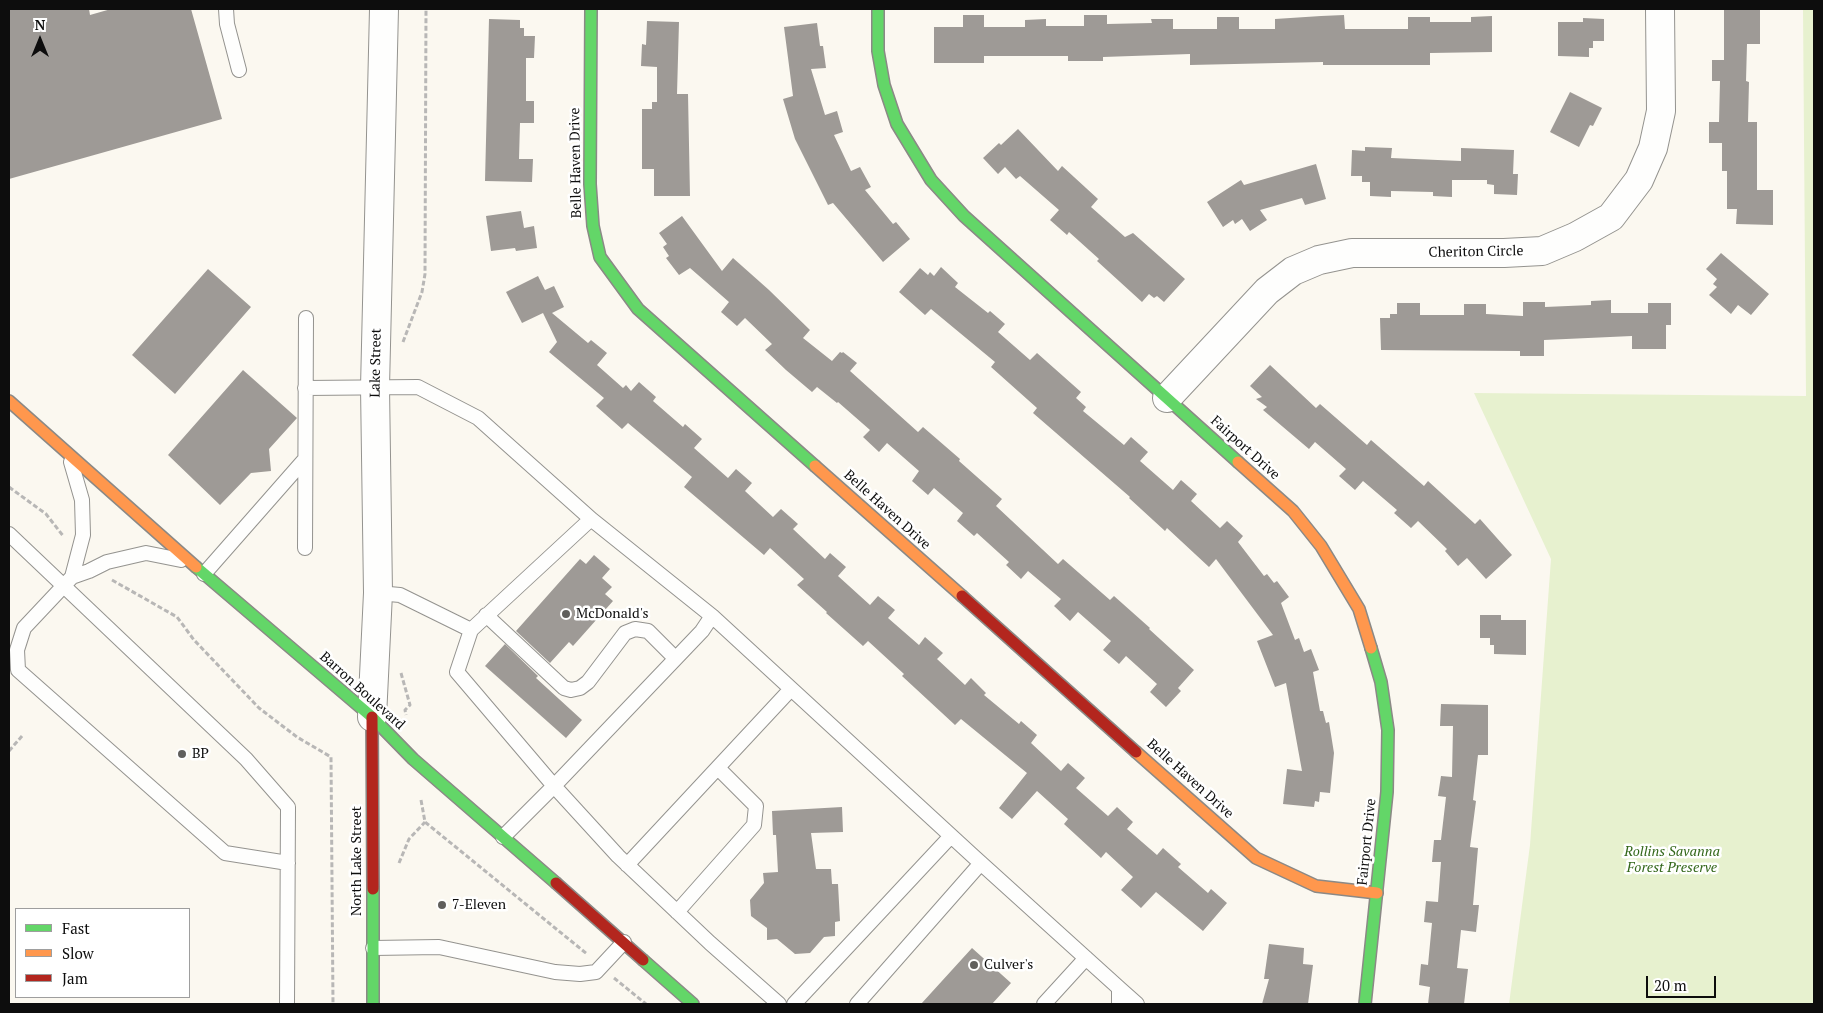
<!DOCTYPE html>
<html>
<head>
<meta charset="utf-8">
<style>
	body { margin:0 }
	#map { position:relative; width:1823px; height:1013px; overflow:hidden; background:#fbf8f0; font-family:"PT Serif",serif }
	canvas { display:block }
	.frame { position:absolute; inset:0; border:10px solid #0d0d0d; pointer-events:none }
	.legend { position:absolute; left:15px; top:908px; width:175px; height:90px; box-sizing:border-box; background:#fff; border:1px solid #9e9e9e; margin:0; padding:6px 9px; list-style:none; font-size:15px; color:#0d0d0d }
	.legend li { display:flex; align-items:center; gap:10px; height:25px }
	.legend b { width:25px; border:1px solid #9e9e9e }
	.north { position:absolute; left:15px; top:15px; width:50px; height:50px; -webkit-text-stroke:4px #fff; paint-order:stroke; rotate:0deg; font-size:14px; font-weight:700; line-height:20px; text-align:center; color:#0d0d0d }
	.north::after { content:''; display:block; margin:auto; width:18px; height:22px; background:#0d0d0d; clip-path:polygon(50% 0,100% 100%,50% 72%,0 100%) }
	.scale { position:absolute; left:1646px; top:976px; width:70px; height:22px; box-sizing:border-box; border:2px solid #0d0d0d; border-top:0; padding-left:6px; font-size:15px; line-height:18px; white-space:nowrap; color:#0d0d0d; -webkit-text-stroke:4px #fff; paint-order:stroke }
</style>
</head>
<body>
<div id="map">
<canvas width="1823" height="1013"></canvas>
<div class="frame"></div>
<ul class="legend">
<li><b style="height:6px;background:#63d668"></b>Fast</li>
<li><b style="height:6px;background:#ff974d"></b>Slow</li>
<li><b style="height:6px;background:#b3261e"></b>Jam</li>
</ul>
<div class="north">N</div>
<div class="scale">20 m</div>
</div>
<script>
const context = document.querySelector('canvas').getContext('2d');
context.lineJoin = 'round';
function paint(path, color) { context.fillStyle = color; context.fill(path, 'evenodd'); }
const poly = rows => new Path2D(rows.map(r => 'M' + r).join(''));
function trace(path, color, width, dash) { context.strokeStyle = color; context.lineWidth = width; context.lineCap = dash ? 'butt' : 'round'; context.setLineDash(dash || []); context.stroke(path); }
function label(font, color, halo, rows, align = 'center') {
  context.font = font + ' "PT Serif",serif'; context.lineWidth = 5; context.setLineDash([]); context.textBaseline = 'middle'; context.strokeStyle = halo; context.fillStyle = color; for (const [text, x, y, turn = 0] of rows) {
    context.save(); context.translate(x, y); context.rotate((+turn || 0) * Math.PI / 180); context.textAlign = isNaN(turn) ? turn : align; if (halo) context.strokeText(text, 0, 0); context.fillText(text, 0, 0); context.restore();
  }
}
const green = poly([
	[1803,9,1814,9,1814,1004,1509,1004,1530,845,1551,559,1474,393,1806,396]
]);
const building = poly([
	[9,9,89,9,90,15,111,9,191,9,222,119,9,179],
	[1724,9,1760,9,1760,44,1747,44,1746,81,1749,82,1748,122,1757,122,1757,190,1773,190,1773,225,1736,224,1737,209,1727,209,1727,171,1722,171,1722,143,1709,143,1709,122,1719,122,1720,81,1712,81,1712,60,1724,60],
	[963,15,984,15,984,27,1025,27,1025,20,1046,19,1046,26,1084,26,1084,15,1107,15,1107,24,1152,23,1151,19,1173,19,1173,29,1217,29,1217,17,1239,17,1239,29,1275,29,1275,19,1321,16,1344,15,1345,29,1408,29,1408,17,1430,17,1430,22,1471,22,1471,17,1492,16,1492,52,1430,53,1430,65,1323,65,1323,62,1190,65,1190,54,1103,57,1103,61,1068,61,1068,56,984,56,984,63,934,63,934,27,963,27],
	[1583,18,1604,19,1604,41,1593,41,1593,48,1589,48,1589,57,1558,56,1558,22,1583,22],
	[489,19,520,20,520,28,524,28,524,36,535,36,534,58,526,58,526,101,534,101,534,123,520,123,519,159,533,159,532,182,485,181],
	[647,21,679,22,677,94,688,94,690,196,654,196,654,169,642,169,642,109,652,109,652,102,657,102,657,67,641,66,642,44,646,45],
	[817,23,820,46,823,46,826,68,811,69,825,115,837,111,843,132,834,135,851,171,860,167,871,187,865,190,893,224,896,222,910,239,883,262,833,203,828,205,795,139,783,99,793,96,784,27],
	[1570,92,1602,108,1593,126,1590,125,1579,147,1550,132],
	[1018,129,1058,171,1062,166,1098,199,1091,207,1125,237,1133,233,1185,279,1164,302,1157,296,1154,298,1149,294,1142,302,1097,261,1099,259,1069,232,1067,235,1050,220,1059,210,1020,176,1016,179,1005,167,998,174,983,158,999,143,1001,145],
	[1365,147,1392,148,1391,158,1461,161,1461,148,1514,150,1513,174,1518,174,1517,195,1494,194,1494,185,1487,184,1487,180,1452,180,1452,197,1433,196,1433,192,1391,191,1391,197,1370,196,1370,182,1362,182,1362,176,1351,176,1352,150,1365,151],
	[1316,164,1326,199,1305,205,1302,198,1260,210,1267,220,1250,231,1242,219,1235,224,1233,220,1223,227,1207,202,1241,180,1244,185],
	[521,211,524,228,534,226,537,248,516,251,515,248,491,251,486,216],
	[682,216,722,271,733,258,769,290,810,330,803,338,832,361,840,352,842,353,843,352,857,363,850,371,918,432,923,427,960,459,959,461,1002,499,996,506,1058,564,1063,559,1110,600,1114,596,1150,628,1149,629,1194,670,1178,688,1181,691,1166,707,1150,692,1157,684,1126,656,1119,664,1103,650,1111,641,1078,612,1070,621,1054,606,1061,599,1028,571,1021,579,1006,565,1009,562,977,533,974,536,957,521,963,513,934,488,928,495,912,481,919,471,887,443,879,452,863,437,870,430,838,402,837,403,817,387,812,392,786,370,765,350,772,344,745,318,737,326,721,312,729,302,690,268,679,275,666,258,669,256,663,247,667,244,659,233],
	[1721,253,1769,294,1751,315,1738,305,1731,314,1709,295,1717,287,1713,284,1717,279,1706,269],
	[941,267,958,283,955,287,988,313,990,311,1005,324,998,332,1030,360,1037,353,1081,392,1076,398,1086,407,1083,411,1124,445,1131,437,1148,452,1140,461,1173,490,1181,480,1197,494,1191,501,1220,528,1227,521,1243,536,1238,542,1264,576,1267,574,1274,583,1277,581,1289,597,1281,603,1295,640,1299,638,1304,652,1311,649,1319,670,1313,672,1320,711,1323,711,1326,723,1329,722,1334,753,1330,793,1320,792,1319,802,1315,801,1314,807,1283,804,1287,769,1302,771,1286,683,1275,687,1257,641,1273,635,1216,559,1209,567,1167,528,1165,531,1129,498,1130,497,1033,413,1037,408,991,367,995,362,931,309,925,315,899,292,920,268,928,275,930,272,934,276],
	[208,269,251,307,175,394,132,355],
	[538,276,545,290,554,286,564,307,552,313,588,343,591,340,607,353,597,365,623,388,626,385,631,391,639,382,656,397,653,401,683,427,685,424,702,439,694,448,728,478,736,469,752,483,745,491,773,517,781,509,798,524,793,529,825,559,830,553,846,567,838,576,870,605,878,596,895,610,888,618,919,645,925,637,943,653,937,659,965,685,971,678,986,693,984,695,1019,724,1021,721,1037,735,1031,743,1061,771,1068,763,1085,778,1076,788,1108,816,1117,807,1133,822,1127,829,1157,855,1163,848,1181,864,1178,867,1208,893,1211,889,1227,903,1203,931,1156,892,1141,908,1121,890,1133,877,1106,852,1101,858,1064,824,1068,819,1037,791,1012,819,999,808,1027,773,961,719,955,725,902,676,904,674,868,641,863,646,826,613,827,612,797,585,804,579,770,548,764,555,684,487,692,477,628,423,622,429,596,406,604,398,549,352,557,342,543,313,522,323,506,292],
	[1611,300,1611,313,1648,313,1648,303,1671,303,1671,325,1666,325,1666,349,1632,349,1632,336,1544,340,1544,356,1520,356,1520,351,1381,350,1380,318,1390,318,1390,314,1397,314,1397,303,1420,303,1420,315,1464,315,1464,304,1486,304,1486,314,1523,316,1523,302,1545,302,1545,307,1591,305,1591,301],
	[1270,365,1316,408,1320,404,1367,445,1371,440,1424,486,1428,481,1475,524,1480,519,1512,555,1486,579,1467,558,1458,566,1445,551,1447,549,1418,521,1411,528,1394,513,1397,510,1363,481,1355,490,1339,476,1346,469,1315,442,1309,449,1263,410,1267,407,1256,399,1262,397,1250,386],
	[243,370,297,418,269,449,271,471,251,473,220,505,168,455],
	[594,555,610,569,602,578,612,587,605,594,613,601,573,646,569,642,550,663,516,631,580,559,586,564],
	[1480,615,1501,615,1501,620,1526,620,1526,655,1494,654,1494,645,1490,645,1490,638,1480,638],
	[505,644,538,676,536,678,582,720,566,738,485,666],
	[1441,704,1488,705,1488,755,1478,755,1473,800,1476,801,1470,847,1478,848,1473,905,1479,905,1476,932,1461,930,1457,968,1468,969,1464,1004,1428,1004,1430,987,1419,985,1421,964,1428,965,1432,923,1424,922,1426,901,1438,902,1441,862,1432,862,1434,840,1441,840,1446,797,1438,796,1441,776,1452,777,1453,726,1440,726],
	[842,807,843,832,811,833,816,869,831,869,832,884,838,884,840,921,835,922,835,936,824,937,810,953,795,954,777,939,767,940,767,928,751,916,750,900,764,883,763,873,778,872,776,835,773,835,772,811],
	[1269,944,1304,948,1303,964,1313,965,1308,1004,1262,1004,1269,979,1264,979],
	[972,948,1011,983,992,1004,921,1004]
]);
const path = poly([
	[403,342,422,292,425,274,426,9],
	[9,487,46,514,64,537],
	[112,580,177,617,194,640,259,708,297,737,331,757,333,1004],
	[401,673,410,705,405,710,406,715],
	[9,751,22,736],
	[421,800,425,822,587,954],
	[399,863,409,839,425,822],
	[614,978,646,1004]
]);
const lane = poly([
	[226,9,227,24,239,70],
	[305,388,418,387,478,418,591,519],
	[71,462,82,500,83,535,72,577],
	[9,534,246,759,288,807,287,1004],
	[305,548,306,318],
	[181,560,146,553,107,562,89,571,72,577,24,628,17,650,18,670,225,853,288,863],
	[204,574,305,459],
	[378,593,400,595,471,630,591,519,712,616,973,856,1119,988,1119,1004],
	[486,615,564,688,571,690,580,688,588,682,625,633,635,629,648,631,675,658],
	[471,630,457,672,554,786,618,856,710,943,779,1004],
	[503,837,554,786,702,631,712,616],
	[627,865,791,689],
	[677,912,754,825,756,806,718,768],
	[373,948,439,947,555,972,580,974,596,972,624,942],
	[1119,988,1137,1004],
	[794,1004,951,836],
	[857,1004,981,863],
	[1044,1004,1086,958]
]);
const street = poly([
	[1167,398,1267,291,1293,271,1319,260,1352,253,1504,253,1542,251,1575,237,1611,217,1639,180,1653,148,1661,111,1660,9],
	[372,717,378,593,375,387,384,9]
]);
const fast = poly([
	[591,9,590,184,593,226,600,257,638,309,815,466],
	[878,9,878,51,884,85,897,124,931,180,964,216,1238,462],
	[196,567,372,717,413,759,556,883],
	[373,889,373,1004],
	[643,960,693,1004],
	[1365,1004,1387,792,1388,730,1381,682,1371,648]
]);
const slow = poly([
	[9,401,196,567],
	[1238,462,1293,511,1321,546,1359,609,1371,648],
	[815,466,962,596],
	[1136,752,1256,858,1316,886,1377,893]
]);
const jam = poly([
	[962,596,1136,752],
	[372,717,373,889],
	[556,883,643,960]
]);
const markers = [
	[566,614,5,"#605f5c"],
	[182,754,5,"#605f5c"],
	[442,905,5,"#605f5c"],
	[974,965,5,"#605f5c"]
];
const streetNames = [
	["Belle Haven Drive",576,163,-91],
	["Cheriton Circle",1476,252,-1],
	["Lake Street",376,363,-89],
	["Fairport Drive",1245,448,42],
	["Belle Haven Drive",887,510,42],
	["Barron Boulevard",362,691,42],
	["Belle Haven Drive",1190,779,42],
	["Fairport Drive",1367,842,-84],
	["North Lake Street",357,861,-90]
];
const poiNames = [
	["McDonald's",576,614],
	["BP",192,754],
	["7-Eleven",452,905],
	["Culver's",984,965]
];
const parkNames = [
	["Rollins Savanna",1672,852],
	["Forest Preserve",1672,868]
];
paint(green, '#e7f1cf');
paint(building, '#9e9a96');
trace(lane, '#94938f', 16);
trace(street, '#94938f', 30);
trace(fast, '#8b8986', 14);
trace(slow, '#8b8986', 14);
trace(jam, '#8b8986', 14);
trace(path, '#b8b7b6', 3, [5, 2.5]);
trace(lane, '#fefefd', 14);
trace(street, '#fefefd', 28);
trace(fast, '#63d668', 11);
trace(slow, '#ff974d', 11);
trace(jam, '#b3261e', 11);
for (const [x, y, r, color] of markers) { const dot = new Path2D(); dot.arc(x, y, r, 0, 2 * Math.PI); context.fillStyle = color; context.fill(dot); trace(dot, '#fff', 2); }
label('14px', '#0d0d0d', '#fff', streetNames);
label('14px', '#0d0d0d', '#fff', poiNames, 'left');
label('italic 14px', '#33671a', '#fff', parkNames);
</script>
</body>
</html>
